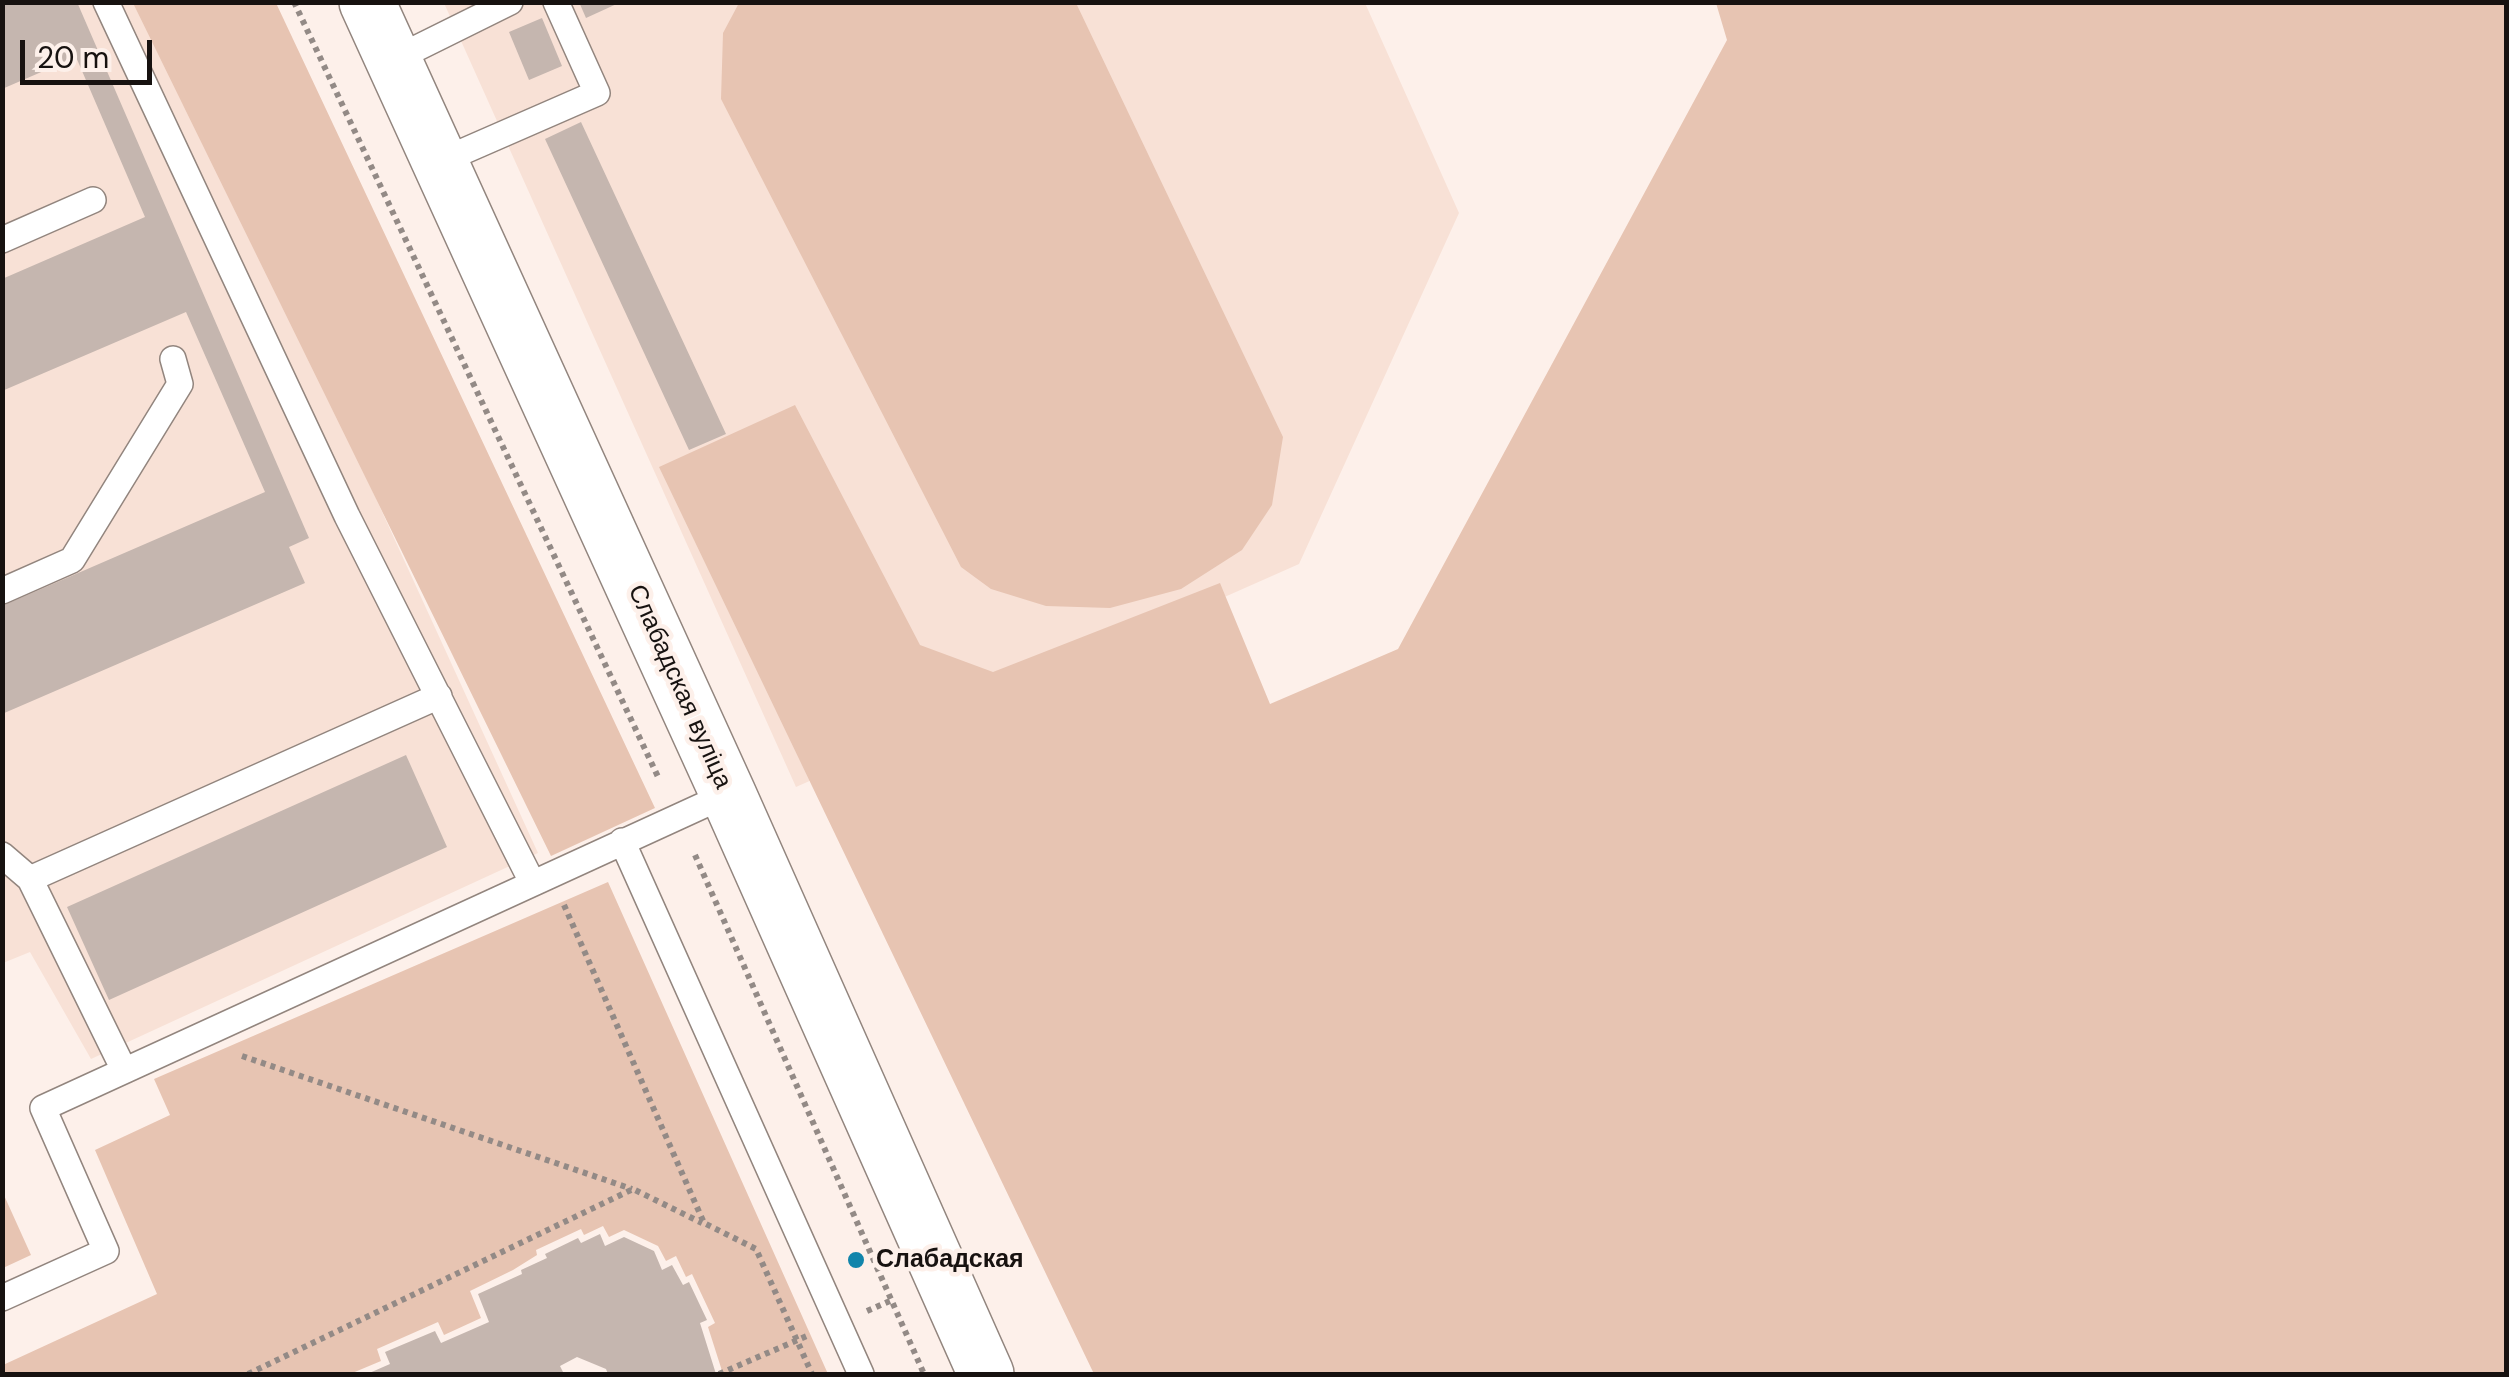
<!DOCTYPE html>
<html>
<head>
<meta charset="utf-8">
<style>
	body { margin:0 }
	#map { position:relative; width:2509px; height:1377px; overflow:hidden; background:#fdf0ea; font-family:"DM Sans",sans-serif }
	canvas { display:block }
	.frame { position:absolute; inset:0; border:5px solid #171210; pointer-events:none }
	.scale { position:absolute; left:20px; top:40px; width:132px; height:45px; box-sizing:border-box; border:5px solid #171210; border-top:0; padding-left:12px; font-size:30px; line-height:35px; white-space:nowrap; color:#171210; -webkit-text-stroke:8px #fdf0ea; paint-order:stroke }
</style>
</head>
<body>
<div id="map">
<canvas width="2509" height="1377"></canvas>
<div class="frame"></div>
<div class="scale">20 m</div>
</div>
<script>
const context = document.querySelector('canvas').getContext('2d');
context.lineJoin = 'round';
function paint(path, color) { context.fillStyle = color; context.fill(path, 'evenodd'); }
const poly = rows => new Path2D(rows.map(r => 'M' + r).join(''));
function trace(path, color, width, dash) { context.strokeStyle = color; context.lineWidth = width; context.lineCap = dash ? 'butt' : 'round'; context.setLineDash(dash || []); context.stroke(path); }
function label(font, color, halo, rows, align = 'center') {
  context.font = font + ' "DM Sans",sans-serif'; context.lineWidth = 9; context.setLineDash([]); context.textBaseline = 'middle'; context.strokeStyle = halo; context.fillStyle = color; for (const [text, x, y, turn = 0] of rows) {
    context.save(); context.translate(x, y); context.rotate((+turn || 0) * Math.PI / 180); context.textAlign = isNaN(turn) ? turn : align; if (halo) context.strokeText(text, 0, 0); context.fillText(text, 0, 0); context.restore();
  }
}
const built = poly([
	[3,3,167,3,298,328,538,853,91,1059,30,952,3,963],
	[444,3,1365,3,1459,213,1299,564,796,787]
]);
const green = poly([
	[133,3,276,3,655,808,551,856],
	[739,3,1076,3,1283,437,1272,505,1242,550,1181,589,1110,608,1046,606,991,589,961,567,721,99,723,33],
	[1716,3,2506,3,2506,1374,1094,1374,659,467,795,405,920,645,993,672,1220,583,1270,704,1398,649,1727,40],
	[608,882,828,1374,723,1374,708,1327,715,1323,692,1274,686,1277,676,1256,666,1261,658,1246,624,1230,609,1237,603,1226,584,1235,581,1229,536,1250,537,1255,513,1270,470,1291,481,1318,444,1335,438,1322,377,1349,381,1361,350,1374,3,1374,3,1365,157,1294,95,1150,170,1115,154,1079],
	[3,1193,31,1255,3,1268,2,1268]
]);
const building = poly([
	[2,2,77,2,309,538,289,547,305,583,2,714,2,606,265,492,186,312,2,391,2,279,145,217,76,57,2,89],
	[579,2,621,2,586,18],
	[542,18,562,66,529,80,509,32],
	[581,122,726,434,689,450,545,139],
	[406,755,447,847,109,1000,67,907],
	[600,1234,605,1246,624,1237,654,1251,662,1270,672,1265,683,1285,689,1282,707,1320,700,1323,716,1374,608,1374,606,1369,577,1357,560,1366,564,1374,367,1374,390,1364,385,1352,435,1331,441,1343,489,1322,478,1294,522,1274,521,1270,547,1258,545,1254,578,1238,581,1243]
]);
const path = poly([
	[294,2,659,779],
	[695,855,924,1374],
	[564,905,704,1223,756,1249,812,1374],
	[242,1056,632,1189],
	[867,1311,892,1300],
	[248,1374,633,1189,702,1223],
	[719,1374,809,1335]
]);
const service = poly([
	[106,2,347,516,532,882],
	[393,60,510,2],
	[439,162,597,93,556,2],
	[2,240,93,200],
	[2,591,72,560,180,384,173,359],
	[622,841,861,1374],
	[2,855,30,879,439,696],
	[30,879,124,1070],
	[2,1298,106,1251,43,1108,728,794]
]);
const tertiary = poly([
	[367,2,728,794,986,1374]
]);
const markers = [
	[856,1260,10,"#1185ab"]
];
const streetNames = [
	["Слабадская вуліца",679,687,66]
];
const poiNames = [
	["Слабадская",876,1260]
];
paint(built, '#f8e1d6');
paint(green, '#e7c4b2');
paint(building, '#c5b6af');
trace(service, '#92857e', 28);
trace(tertiary, '#92857e', 58);
trace(path, '#938a86', 6, [5, 5]);
trace(service, '#fff', 25);
trace(tertiary, '#fff', 55);
for (const [x, y, r, color] of markers) { const dot = new Path2D(); dot.arc(x, y, r, 0, 2 * Math.PI); context.fillStyle = color; context.fill(dot); trace(dot, '#fdf0ea', 4); }
label('25px', '#171210', '#fdf0ea', streetNames);
label('bold 25px', '#171210', '#fdf0ea', poiNames, 'left');
</script>
</body>
</html>
